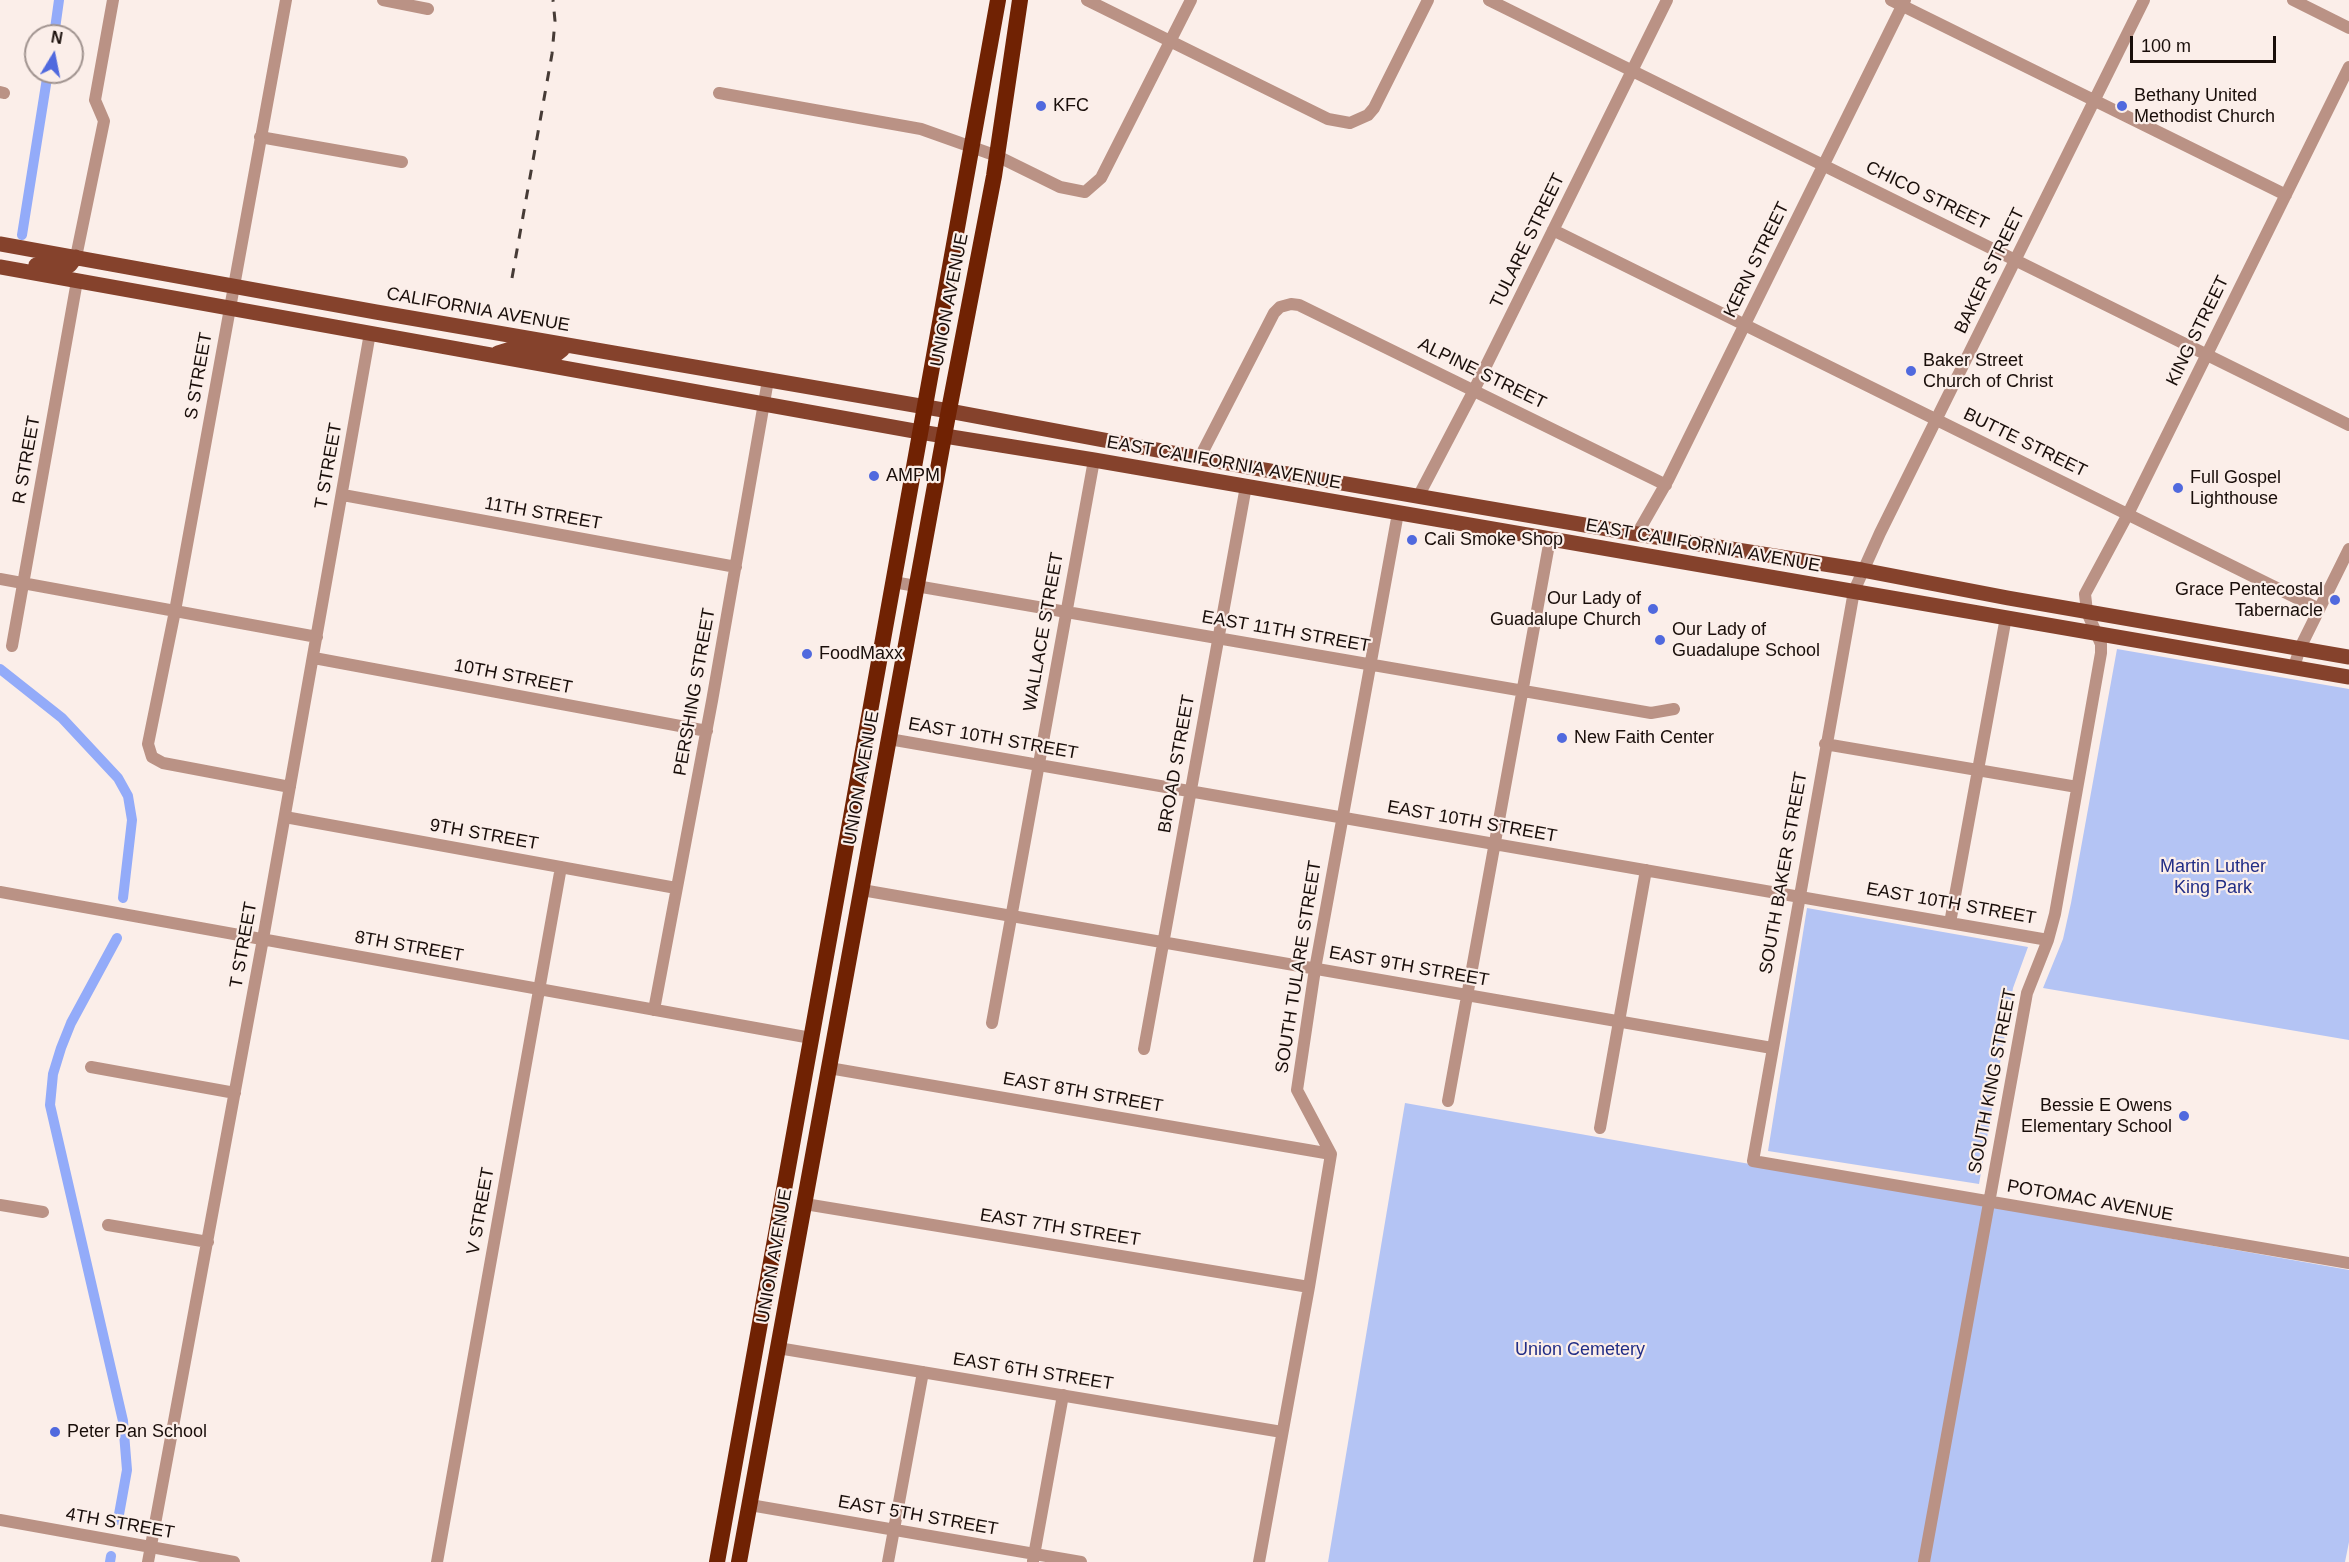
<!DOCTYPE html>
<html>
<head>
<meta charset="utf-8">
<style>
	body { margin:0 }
	#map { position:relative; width:2349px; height:1562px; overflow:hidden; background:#fbeee9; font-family:Arial,sans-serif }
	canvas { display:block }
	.north { position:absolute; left:24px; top:24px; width:60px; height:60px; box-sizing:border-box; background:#fbeee9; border:2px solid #a19490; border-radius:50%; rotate:10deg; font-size:16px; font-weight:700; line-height:24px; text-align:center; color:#190e0a }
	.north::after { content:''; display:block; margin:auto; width:21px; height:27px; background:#5069de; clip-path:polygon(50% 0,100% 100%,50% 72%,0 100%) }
	.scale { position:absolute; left:2130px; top:36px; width:146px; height:27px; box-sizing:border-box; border:3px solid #190e0a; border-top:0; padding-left:8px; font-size:18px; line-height:21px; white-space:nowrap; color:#190e0a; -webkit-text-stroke:4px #fbeee9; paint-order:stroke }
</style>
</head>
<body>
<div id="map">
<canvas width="2349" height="1562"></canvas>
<div class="north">N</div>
<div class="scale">100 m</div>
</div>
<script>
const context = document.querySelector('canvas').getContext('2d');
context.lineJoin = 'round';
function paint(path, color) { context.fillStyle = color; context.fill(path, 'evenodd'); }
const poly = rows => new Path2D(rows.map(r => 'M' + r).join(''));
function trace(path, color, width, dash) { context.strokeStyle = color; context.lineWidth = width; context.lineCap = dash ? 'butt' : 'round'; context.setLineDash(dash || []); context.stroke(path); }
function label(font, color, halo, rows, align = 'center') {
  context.font = font + ' Arial,sans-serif'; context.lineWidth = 4.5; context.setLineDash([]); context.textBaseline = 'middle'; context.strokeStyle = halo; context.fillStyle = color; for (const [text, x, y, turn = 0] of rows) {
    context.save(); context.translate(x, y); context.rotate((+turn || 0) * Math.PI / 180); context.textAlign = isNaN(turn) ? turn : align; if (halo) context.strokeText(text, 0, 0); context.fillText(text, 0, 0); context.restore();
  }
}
const green = poly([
	[2117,649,2349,689,2349,1040,2043,988,2063,939,2071,903],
	[1807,908,2028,947,2013,988,1979,1184,1768,1151],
	[1405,1103,2349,1270,2349,1542,2345,1562,1328,1562]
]);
const canal = poly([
	[54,36,59,0],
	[22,235,48,72],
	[0,669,62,718,118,778,128,796,132,820,123,898],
	[117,938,71,1023,61,1048,53,1074,50,1105,123,1421,127,1470,118,1520],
	[110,1562,111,1556]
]);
const minor = poly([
	[286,0,175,611,148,744,152,757,163,763,290,787],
	[383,0,428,9],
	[1087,0,1328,119,1350,123,1368,115,1374,108,1428,0],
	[1489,0,2349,425],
	[1891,0,2286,195],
	[2144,0,1880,533,1854,591,1753,1161,2349,1263],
	[2293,0,2349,28],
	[0,92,4,93],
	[719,93,921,129,997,156,1060,187,1085,192,1101,178,1191,0],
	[260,137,402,162],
	[1553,230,2319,609],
	[76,257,104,121,95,100,113,0],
	[1200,457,1274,313,1280,307,1291,304,1299,305,1666,485],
	[343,495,736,567],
	[1418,497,1474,390,1667,0],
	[1637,534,1668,480,1905,0],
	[0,579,317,637],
	[893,582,1651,713,1674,709],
	[12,646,77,281],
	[314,658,707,731],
	[2294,667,2300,648,2349,549],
	[889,739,2048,940],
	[1825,744,2077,787],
	[285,817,676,888],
	[862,890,1772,1048],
	[0,892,811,1038],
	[1950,923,2006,617],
	[654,1010,712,701,768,380],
	[992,1023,1094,460],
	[1144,1049,1246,486],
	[91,1067,235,1093],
	[829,1068,1331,1154],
	[1448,1101,1550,539],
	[1600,1128,1646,870],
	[805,1204,1309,1287],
	[0,1205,43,1212],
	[108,1225,208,1242],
	[778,1348,1282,1432],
	[750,1505,1081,1562],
	[0,1520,234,1562],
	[1033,1561,1063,1395],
	[148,1562,263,939,370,333],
	[437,1562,561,867],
	[888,1562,923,1372],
	[1259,1562,1309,1287,1331,1154,1297,1090,1315,969,1398,513],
	[1924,1562,2027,993,2048,940,2055,914,2101,653,2101,644,2087,612,2085,594,2128,514,2349,67]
]);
const major = poly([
	[0,244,376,312,949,411,1248,467,1637,534,1862,570,2008,598,2349,657],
	[36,265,59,267,70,265,76,257],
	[0,267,920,432,1094,460,2349,677],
	[498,353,511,349,557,354,562,350]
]);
const highway = poly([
	[717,1562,998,0],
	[739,1562,944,436,994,176,1020,0]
]);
const rail = poly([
	[512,278,552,54,555,21,553,0]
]);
const markers = [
	[1041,106,6,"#5069de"],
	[2122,106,6,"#5069de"],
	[1911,371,6,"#5069de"],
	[874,476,6,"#5069de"],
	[2178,488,6,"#5069de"],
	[1412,540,6,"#5069de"],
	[2335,600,6,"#5069de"],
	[1653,609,6,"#5069de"],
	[1660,640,6,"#5069de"],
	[807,654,6,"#5069de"],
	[1562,738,6,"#5069de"],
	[2184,1116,6,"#5069de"],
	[55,1432,6,"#5069de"]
];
const poiNames = [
	["Bethany United",2134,96],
	["Methodist Church",2134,117],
	["KFC",1053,106],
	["Baker Street",1923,361],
	["Church of Christ",1923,382],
	["AMPM",886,476],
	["Full Gospel",2190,478],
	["Lighthouse",2190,499],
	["Cali Smoke Shop",1424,540],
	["Grace Pentecostal",2323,590,"right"],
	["Tabernacle",2323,611,"right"],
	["Our Lady of",1641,599,"right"],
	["Guadalupe Church",1641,620,"right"],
	["Our Lady of",1672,630],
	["Guadalupe School",1672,651],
	["FoodMaxx",819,654],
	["New Faith Center",1574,738],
	["Bessie E Owens",2172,1106,"right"],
	["Elementary School",2172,1127,"right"],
	["Peter Pan School",67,1432]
];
const streetNames = [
	["CHICO STREET",1927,196,26],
	["TULARE STREET",1528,241,-64],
	["KERN STREET",1757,260,-64],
	["BAKER STREET",1990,271,-64],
	["UNION AVENUE",950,300,-79],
	["CALIFORNIA AVENUE",478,310,10],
	["KING STREET",2198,331,-64],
	["ALPINE STREET",1482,374,26],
	["S STREET",199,376,-80],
	["BUTTE STREET",2025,443,26],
	["R STREET",27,460,-80],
	["EAST CALIFORNIA AVENUE",1224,463,10],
	["T STREET",329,466,-80],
	["11TH STREET",543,514,10],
	["EAST CALIFORNIA AVENUE",1703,546,10],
	["WALLACE STREET",1044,632,-80],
	["EAST 11TH STREET",1286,632,10],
	["10TH STREET",513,677,11],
	["PERSHING STREET",695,692,-80],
	["EAST 10TH STREET",993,739,10],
	["BROAD STREET",1177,764,-80],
	["UNION AVENUE",862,778,-80],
	["EAST 10TH STREET",1472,822,10],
	["9TH STREET",484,835,10],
	["SOUTH BAKER STREET",1784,873,-80],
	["EAST 10TH STREET",1951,904,10],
	["T STREET",244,945,-80],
	["8TH STREET",409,947,10],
	["SOUTH TULARE STREET",1299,967,-81],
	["EAST 9TH STREET",1409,967,10],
	["SOUTH KING STREET",1993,1081,-79],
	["EAST 8TH STREET",1083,1093,10],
	["POTOMAC AVENUE",2090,1201,10],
	["V STREET",481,1211,-80],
	["EAST 7TH STREET",1060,1228,9],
	["UNION AVENUE",775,1256,-80],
	["EAST 6TH STREET",1033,1372,9],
	["EAST 5TH STREET",918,1516,10],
	["4TH STREET",120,1524,10]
];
const parkNames = [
	["Martin Luther",2213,867],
	["King Park",2213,888],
	["Union Cemetery",1580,1350]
];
paint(green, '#b4c4f4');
trace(canal, '#93abf9', 10);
trace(minor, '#ba9285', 12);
trace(major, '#85422c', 15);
trace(highway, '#702203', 16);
trace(rail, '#463b36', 3, [10, 10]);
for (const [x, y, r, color] of markers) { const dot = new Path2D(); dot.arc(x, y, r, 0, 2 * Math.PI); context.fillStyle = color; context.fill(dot); trace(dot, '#fbeee9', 2); }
label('18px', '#190e0a', '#fbeee9', poiNames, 'left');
label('18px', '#190e0a', '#fbeee9', streetNames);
label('18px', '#222e86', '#fbeee9', parkNames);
</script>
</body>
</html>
